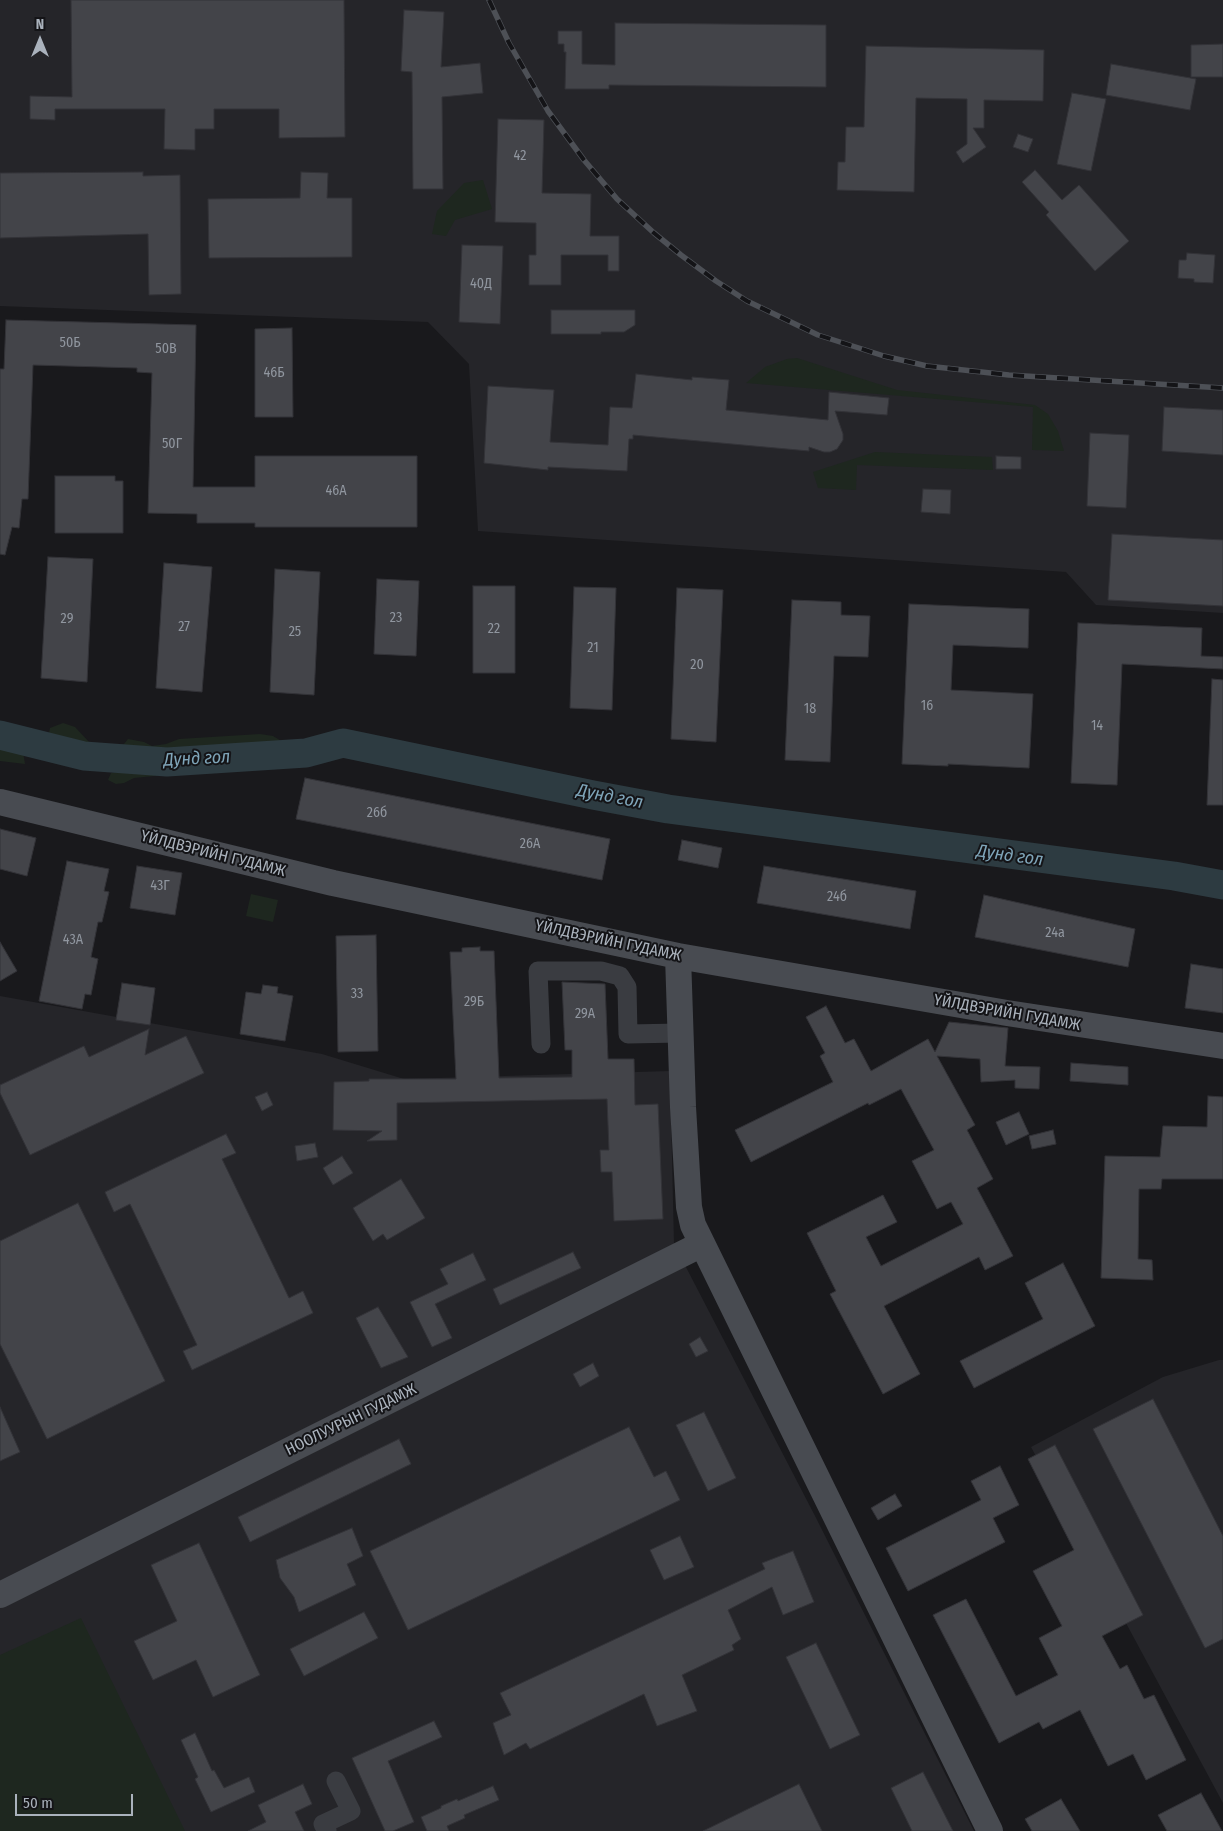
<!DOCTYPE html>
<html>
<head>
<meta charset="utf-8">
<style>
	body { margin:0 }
	#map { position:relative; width:1223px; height:1831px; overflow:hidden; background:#19191c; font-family:"Fira Sans Condensed",sans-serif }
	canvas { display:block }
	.north { position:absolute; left:15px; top:15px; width:50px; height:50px; -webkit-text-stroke:4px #141417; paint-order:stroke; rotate:0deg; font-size:14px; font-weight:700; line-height:20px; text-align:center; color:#aab2bc }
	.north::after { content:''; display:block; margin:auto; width:18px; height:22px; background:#aab2bc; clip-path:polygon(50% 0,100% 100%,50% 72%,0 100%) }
	.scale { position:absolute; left:15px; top:1794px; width:118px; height:22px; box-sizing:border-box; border:2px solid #aab2bc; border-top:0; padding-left:6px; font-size:15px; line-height:18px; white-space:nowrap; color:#aab2bc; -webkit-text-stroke:4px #141417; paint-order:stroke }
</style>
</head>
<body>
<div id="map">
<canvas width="1223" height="1831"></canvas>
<div class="north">N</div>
<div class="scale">50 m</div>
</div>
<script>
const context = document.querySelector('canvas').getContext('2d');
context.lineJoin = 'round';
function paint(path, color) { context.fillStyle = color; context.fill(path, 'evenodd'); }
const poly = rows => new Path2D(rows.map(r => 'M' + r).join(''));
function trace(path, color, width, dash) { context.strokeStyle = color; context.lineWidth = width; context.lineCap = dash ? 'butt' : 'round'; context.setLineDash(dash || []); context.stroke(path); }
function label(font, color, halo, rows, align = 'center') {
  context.font = font + ' "Fira Sans Condensed",sans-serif'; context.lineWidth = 4; context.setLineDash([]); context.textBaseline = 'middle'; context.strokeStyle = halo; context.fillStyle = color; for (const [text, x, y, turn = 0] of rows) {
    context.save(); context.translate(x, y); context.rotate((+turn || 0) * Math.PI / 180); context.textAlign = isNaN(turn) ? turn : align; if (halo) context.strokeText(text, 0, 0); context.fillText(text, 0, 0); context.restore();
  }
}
const built = poly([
	[0,0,1223,0,1223,613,1096,605,1066,572,478,531,469,364,428,322,0,306],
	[0,996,322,1054,404,1079,670,1071,674,1244,814,1514,974,1831,0,1831],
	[1219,1360,1223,1360,1223,1803,1031,1447,1163,1377]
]);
const green = poly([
	[483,180,492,209,455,220,446,236,432,234,437,211,464,183],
	[797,358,897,390,1035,405,1048,414,1058,431,1064,451,1032,450,1033,407,746,383,765,367,787,359],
	[875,452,992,457,993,470,857,465,856,490,818,488,813,472],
	[63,723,75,727,90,743,90,749,67,747,52,741,48,738,50,728],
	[260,734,273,736,283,742,280,749,239,750,225,754,192,756,117,756,111,754,116,745,124,744,128,739,144,742,152,746,166,744,179,739],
	[0,738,22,745,25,764,0,761],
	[264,761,235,768,134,778,124,783,116,784,108,780,111,773,159,766],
	[251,894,278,900,273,922,246,916],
	[81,1618,185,1831,0,1831,0,1655]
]);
const river = poly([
	[0,735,84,756,167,762,306,753,343,743,593,795,668,809,1174,876,1223,885]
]);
const building = poly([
	[71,0,344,0,345,137,279,138,279,109,214,109,214,129,195,129,195,150,164,149,165,109,55,109,55,120,30,119,30,96,72,97,71,0],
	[404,10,444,12,441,67,480,63,483,93,442,97,443,189,413,189,412,72,401,71,404,10],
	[615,23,826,25,826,87,609,85,609,89,565,89,566,52,564,52,564,44,558,44,558,31,582,31,582,64,615,65,615,23],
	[1223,44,1223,77,1191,77,1191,45,1223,44],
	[866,46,1044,50,1043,101,984,100,984,128,973,128,986,147,963,163,956,152,967,144,967,99,916,98,914,192,837,190,838,162,845,162,846,127,864,127,866,46],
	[1111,64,1196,79,1190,110,1106,95,1111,64],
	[1072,93,1106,99,1091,171,1057,164,1072,93],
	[498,119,544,120,542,193,591,194,590,236,619,236,619,271,608,271,608,255,561,255,561,285,529,285,529,255,536,255,536,223,495,222,498,119],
	[1018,134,1033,139,1028,152,1013,147,1018,134],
	[1035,170,1062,200,1079,185,1129,241,1095,271,1046,215,1049,212,1022,182,1035,170],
	[143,172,143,176,180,175,181,294,149,295,148,234,0,238,0,173,143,172],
	[301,172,328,173,327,198,352,198,352,257,209,258,208,199,300,198,301,172],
	[462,245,503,246,500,324,459,322,462,245],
	[1187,253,1215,255,1213,283,1194,282,1194,279,1178,278,1179,260,1186,260,1187,253],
	[551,310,635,310,635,325,624,332,601,332,601,334,551,334,551,310],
	[6,320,196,325,193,487,255,487,255,456,417,456,417,527,255,527,255,523,197,523,197,514,148,513,152,373,137,372,137,368,33,365,28,499,22,499,19,528,12,527,5,555,0,554,0,369,4,369,6,320],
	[292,328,293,417,255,417,255,329,292,328],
	[636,374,692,380,692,377,729,380,726,410,828,420,829,392,889,398,887,415,835,411,843,434,843,440,837,449,830,452,824,452,809,447,809,451,633,435,633,439,629,439,627,471,548,467,548,470,484,463,488,386,554,390,550,442,608,445,610,407,632,408,636,374],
	[1164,407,1223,410,1223,455,1162,451,1164,407],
	[1090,433,1129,435,1126,508,1087,506,1090,433],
	[996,456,1021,457,1021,469,996,469,996,456],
	[55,476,115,476,115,481,123,481,123,533,55,533,55,476],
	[923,489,951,490,950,514,921,512,923,489],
	[1112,534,1223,540,1223,606,1108,600,1112,534],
	[48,557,93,559,87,682,41,678,48,557],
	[164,563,212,567,202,692,156,688,164,563],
	[275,569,320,572,314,695,270,692,275,569],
	[377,579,419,581,416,656,374,654,377,579],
	[473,586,515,586,515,673,473,673,473,586],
	[574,587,616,588,612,710,570,708,574,587],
	[677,588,723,590,716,742,671,739,677,588],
	[792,600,841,602,841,615,870,616,868,657,834,656,830,762,785,760,792,600],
	[909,604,1029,609,1028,648,953,645,951,690,1033,694,1029,768,948,764,948,766,902,764,909,604],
	[1078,623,1202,628,1201,656,1223,657,1223,669,1122,664,1117,785,1071,783,1078,623],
	[1212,679,1223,680,1223,805,1207,805,1212,679],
	[305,778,610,839,602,880,296,819,305,778],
	[0,829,36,838,27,876,0,869,0,829],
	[682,840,722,848,718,868,678,860,682,840],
	[67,861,109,869,104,891,109,892,102,922,98,922,91,957,98,959,91,995,85,994,82,1009,39,1001,67,861],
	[137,866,182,873,175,915,130,908,137,866],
	[764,866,916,891,910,929,757,903,764,866],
	[984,895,1135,929,1128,967,975,937,984,895],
	[376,935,378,1051,338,1052,336,936,376,935],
	[0,942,17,971,0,981,0,942],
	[480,947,480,951,494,951,499,1078,572,1077,572,1050,565,1050,562,982,605,984,608,1059,634,1059,635,1105,658,1104,663,1219,614,1221,612,1172,601,1172,600,1150,609,1150,607,1099,397,1103,397,1140,367,1141,382,1131,333,1130,334,1082,369,1081,369,1079,456,1079,450,952,462,952,462,948,480,947],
	[1191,964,1223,969,1223,1013,1185,1008,1191,964],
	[122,983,155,988,150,1025,116,1020,122,983],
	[263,985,278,987,277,993,293,996,285,1041,240,1034,246,992,261,994,263,985],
	[826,1006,845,1043,854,1039,871,1071,928,1039,935,1052,949,1022,1008,1028,1005,1066,1040,1067,1039,1089,1015,1088,1015,1080,981,1082,980,1059,937,1056,975,1125,967,1130,993,1179,977,1188,1013,1256,985,1270,979,1257,884,1306,920,1374,883,1394,830,1294,836,1291,807,1233,883,1195,897,1222,866,1237,881,1266,963,1224,951,1202,937,1209,912,1161,934,1150,901,1089,869,1105,868,1103,751,1162,735,1130,833,1082,820,1056,825,1053,806,1017,826,1006],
	[149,1029,145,1055,186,1036,204,1073,30,1155,0,1093,0,1085,84,1046,89,1057,149,1029],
	[1071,1063,1128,1067,1128,1085,1070,1081,1071,1063],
	[267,1092,273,1105,262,1111,255,1097,267,1092],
	[1208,1096,1223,1097,1223,1179,1162,1179,1161,1189,1139,1189,1138,1259,1152,1260,1153,1280,1101,1278,1105,1156,1160,1157,1163,1126,1207,1127,1208,1096],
	[1019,1112,1029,1134,1006,1145,996,1122,1019,1112],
	[1053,1130,1056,1144,1032,1149,1029,1136,1053,1130],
	[226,1134,236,1153,222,1159,289,1298,303,1291,313,1313,192,1370,183,1351,197,1345,130,1204,114,1212,105,1192,226,1134],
	[315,1143,318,1157,297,1161,295,1146,315,1143],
	[342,1156,353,1173,333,1185,323,1168,342,1156],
	[401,1179,425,1218,387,1240,383,1234,373,1241,353,1208,401,1179],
	[78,1203,165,1381,47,1439,0,1344,0,1241,78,1203],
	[573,1252,581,1268,500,1305,493,1289,573,1252],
	[473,1253,486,1280,435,1304,452,1338,432,1347,410,1302,448,1284,440,1269,473,1253],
	[1063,1263,1095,1326,974,1388,960,1361,1043,1319,1025,1283,1063,1263],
	[378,1307,408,1357,381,1368,356,1318,378,1307],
	[700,1337,708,1351,696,1357,689,1344,700,1337],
	[593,1363,599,1376,580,1387,573,1374,593,1363],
	[1153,1399,1223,1536,1223,1639,1205,1648,1093,1429,1153,1399],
	[0,1407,20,1452,0,1461,0,1407],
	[704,1412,736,1478,708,1491,676,1425,704,1412],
	[629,1427,654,1477,666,1471,680,1500,408,1630,370,1551,629,1427],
	[399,1439,411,1464,250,1542,238,1517,399,1439],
	[1055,1445,1143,1615,1102,1636,1120,1669,1127,1665,1144,1699,1154,1695,1186,1760,1146,1780,1133,1754,1108,1766,1080,1710,1043,1729,1039,1722,999,1743,933,1615,966,1599,1016,1696,1058,1675,1039,1638,1062,1626,1033,1571,1074,1550,1028,1459,1055,1445],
	[1000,1466,1019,1505,993,1518,1005,1542,908,1591,886,1548,981,1500,971,1481,1000,1466],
	[895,1494,902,1506,878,1520,871,1508,895,1494],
	[352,1528,363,1556,347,1564,356,1585,299,1612,294,1597,280,1578,276,1560,352,1528],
	[680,1536,694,1567,664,1580,650,1550,680,1536],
	[199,1543,260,1675,213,1697,196,1660,153,1680,134,1641,177,1621,151,1565,199,1543],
	[793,1551,814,1602,783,1615,772,1587,728,1610,741,1639,732,1645,734,1650,682,1675,697,1711,657,1726,644,1694,530,1749,526,1743,504,1755,493,1723,511,1715,500,1693,765,1569,762,1563,793,1551],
	[364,1612,378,1638,304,1676,290,1649,364,1612],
	[816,1643,860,1735,830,1749,786,1657,816,1643],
	[434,1721,442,1737,388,1761,414,1822,393,1831,385,1831,352,1758,434,1721],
	[195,1733,212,1771,214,1770,224,1788,249,1777,255,1792,211,1812,195,1779,198,1777,181,1740,195,1733],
	[923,1772,953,1831,912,1831,891,1788,923,1772],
	[303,1784,312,1804,295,1812,304,1831,248,1831,266,1822,258,1805,303,1784],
	[799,1784,822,1831,703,1831,799,1784],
	[493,1786,499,1800,464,1815,465,1818,447,1826,449,1831,427,1831,421,1817,441,1808,441,1806,457,1799,458,1801,493,1786],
	[1201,1793,1222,1831,1167,1831,1158,1815,1201,1793],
	[1061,1799,1080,1831,1032,1831,1025,1819,1061,1799]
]);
const street = poly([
	[541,1044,538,971,601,971,620,976,627,987,628,1034,680,1033],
	[327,1831,323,1824,351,1811,336,1781]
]);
const secondary = poly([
	[0,802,333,883,678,956,1007,1013,1223,1046],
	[678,956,683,1107,689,1207,693,1225,990,1831],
	[0,1595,702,1244]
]);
const rail = poly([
	[489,0,509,43,548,111,584,160,617,199,654,233,681,255,716,281,747,301,818,335,884,356,927,366,1009,375,1223,388]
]);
const numberNames = [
	["42",520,156],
	["40Д",481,284],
	["50Б",70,343],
	["50В",166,349],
	["46Б",274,373],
	["50Г",172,444],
	["46А",336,491],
	["23",396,618],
	["29",67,619],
	["27",184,627],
	["22",494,629],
	["25",295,632],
	["21",593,648],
	["20",697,665],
	["16",927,706],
	["18",810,709],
	["14",1097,726],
	["26б",377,813],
	["26А",530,844],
	["43Г",160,886],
	["24б",837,897],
	["24а",1055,933],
	["43А",73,940],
	["33",357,994],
	["29Б",474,1002],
	["29А",585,1014]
];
const streetNames = [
	["YЙЛДВЭРИЙН ГУДАМЖ",213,854,14],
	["YЙЛДВЭРИЙН ГУДАМЖ",608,941,12],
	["YЙЛДВЭРИЙН ГУДАМЖ",1007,1013,10],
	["НООЛУУРЫН ГУДАМЖ",351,1420,-26]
];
const waterNames = [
	["Дунд гол",197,759,-3],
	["Дунд гол",610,797,11],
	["Дунд гол",1010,856,8]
];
paint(built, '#252529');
paint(green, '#1e271f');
trace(river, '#2d3b41', 29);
paint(building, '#434449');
trace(building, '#333338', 1);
trace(street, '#3a3c41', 19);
trace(secondary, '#484b51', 26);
trace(rail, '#4d5056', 5.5);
trace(rail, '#141417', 4, [11]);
label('14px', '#90969f', null, numberNames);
label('16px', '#aab2bc', '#141417', streetNames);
label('italic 18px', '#7fa5b9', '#141417', waterNames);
</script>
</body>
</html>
